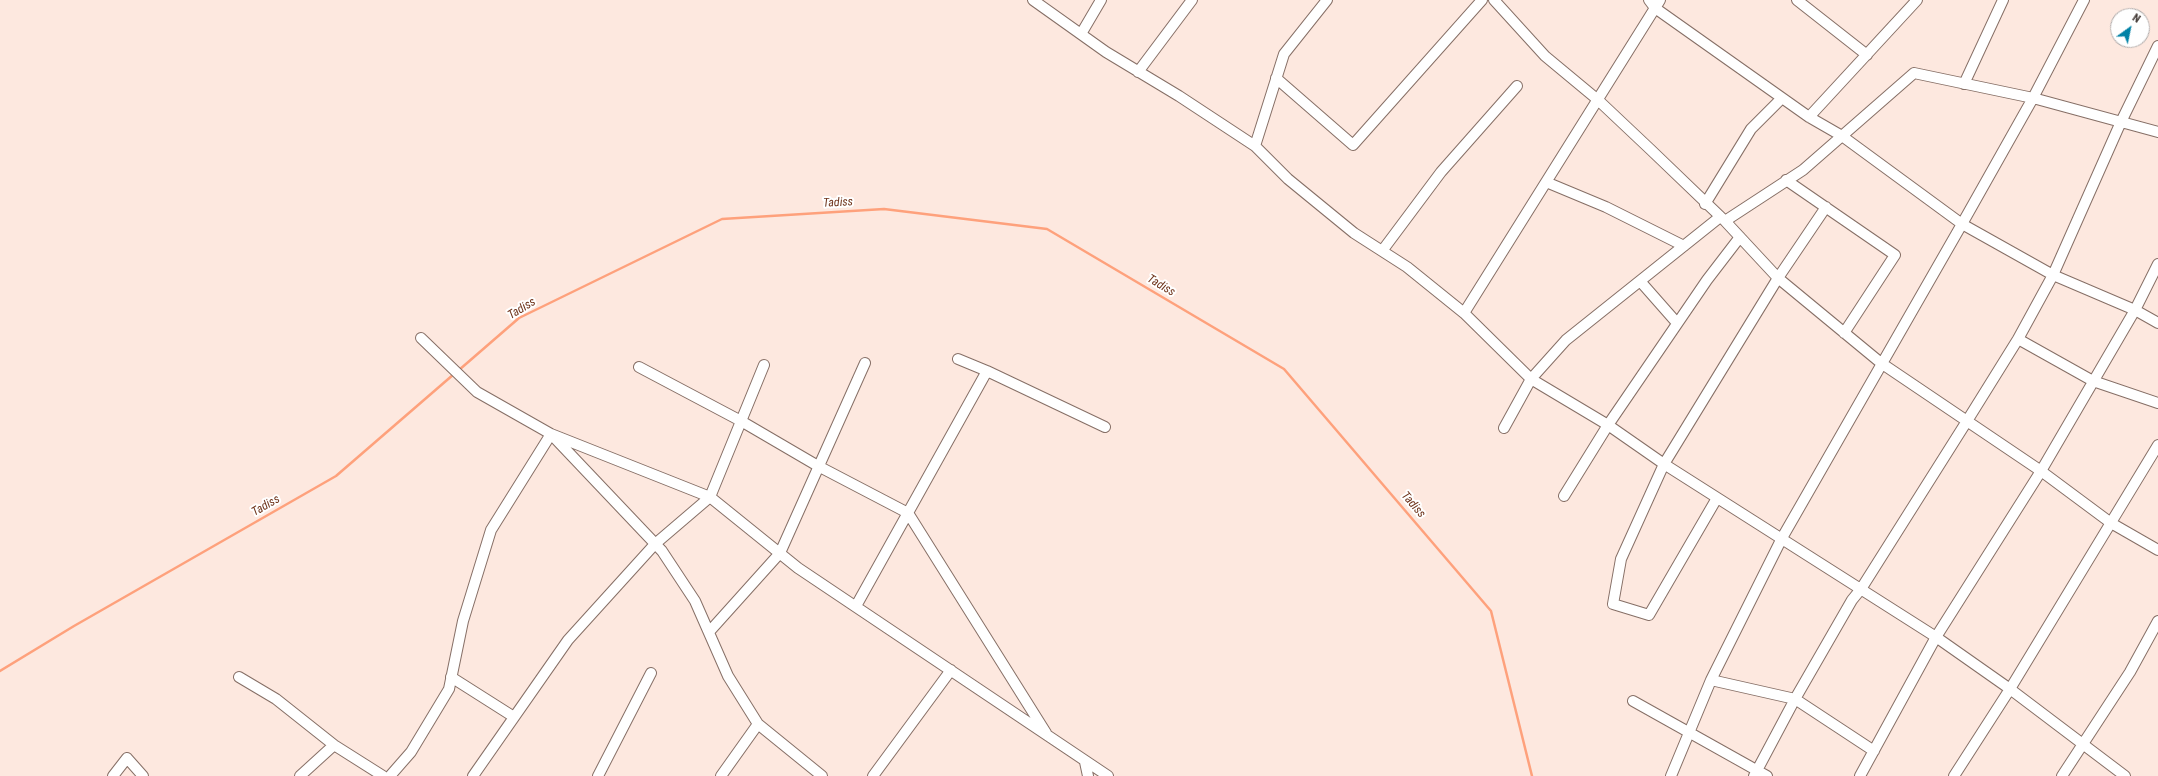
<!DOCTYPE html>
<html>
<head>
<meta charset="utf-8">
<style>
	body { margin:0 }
	#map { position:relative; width:2158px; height:776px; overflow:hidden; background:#fde8df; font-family:"Roboto Condensed",sans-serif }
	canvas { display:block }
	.north { position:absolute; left:2110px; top:8px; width:40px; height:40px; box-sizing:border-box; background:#fff; border:1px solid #b1adac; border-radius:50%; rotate:33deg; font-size:11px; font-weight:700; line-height:16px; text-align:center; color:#3d332f }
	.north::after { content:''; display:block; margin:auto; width:14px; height:18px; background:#0082a6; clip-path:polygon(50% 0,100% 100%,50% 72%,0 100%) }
</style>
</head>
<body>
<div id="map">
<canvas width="2158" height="776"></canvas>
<div class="north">N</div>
</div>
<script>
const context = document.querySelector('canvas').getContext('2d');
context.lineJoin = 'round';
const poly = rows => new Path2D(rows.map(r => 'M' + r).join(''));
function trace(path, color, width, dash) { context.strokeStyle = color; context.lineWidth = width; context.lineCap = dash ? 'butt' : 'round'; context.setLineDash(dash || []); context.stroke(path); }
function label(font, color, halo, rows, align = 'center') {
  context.font = font + ' "Roboto Condensed",sans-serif'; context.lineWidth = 4; context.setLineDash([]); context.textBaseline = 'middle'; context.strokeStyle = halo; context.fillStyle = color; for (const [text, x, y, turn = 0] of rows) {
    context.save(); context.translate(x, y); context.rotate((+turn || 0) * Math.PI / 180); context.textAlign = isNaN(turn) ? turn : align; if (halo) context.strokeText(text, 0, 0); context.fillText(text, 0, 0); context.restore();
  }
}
const stream = poly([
	[459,370,519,318,722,219,884,209,1047,229,1284,369,1491,611,1532,776],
	[0,671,74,626,336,476,454,374]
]);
const minor = poly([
	[1033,0,1106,52,1179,96,1255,146,1288,179,1354,233,1407,267,1464,313,1531,379,1608,425,1664,464,1936,637,1860,776],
	[1494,0,1545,56,1598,100,1651,150,1725,221,1778,278,1881,363,2041,471,2111,523,2158,550],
	[1649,0,1655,8,1809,117,1842,136,1962,224,2053,275,2135,310,2158,323],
	[1797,0,1867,55],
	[1081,34,1101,0],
	[1138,72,1192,0],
	[1276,78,1353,145,1482,0],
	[1964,84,2003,0],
	[1809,117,1917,0],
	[1255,146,1284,54,1327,0],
	[1786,180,1895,255,1844,333],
	[1546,182,1606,207,1684,246],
	[1705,204,1751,129,1782,98],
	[1725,221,1803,170,1914,73,2033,98,2158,132],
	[1382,251,1441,172,1517,86],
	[2158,264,2135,310,2041,471,1936,637,2010,689,2158,445],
	[1640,281,1677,323],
	[1464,313,1660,0],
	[421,338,477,392,551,434,710,497,798,568,1108,776],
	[2018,339,2093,381,2158,403],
	[958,359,987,371,1105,427],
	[639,367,741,421,818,466,908,513,1046,733],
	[1504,428,1531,379,1566,340,1720,217],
	[1564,496,1608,425,1707,280,1740,237],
	[1717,498,1649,615,1613,604,1621,559,1664,464,1778,278,1826,207],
	[856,606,987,371],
	[709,632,780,553,865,363],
	[239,677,276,699,334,745,383,776],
	[451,677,514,717],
	[1711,680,1795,699,1874,751],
	[1633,701,1767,776],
	[1085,762,1088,776],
	[113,776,127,758,143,776],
	[300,776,334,745],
	[390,776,411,752,449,689,463,621,491,530,551,434,662,551,695,601,728,676,758,724,822,776],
	[473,776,568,640,655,544,710,497,764,365],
	[598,776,651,673],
	[721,776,758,724],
	[873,776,951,670],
	[1671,776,1711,680,1782,538,1962,224,2033,98,2084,0],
	[1754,776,1795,699,1852,600,1861,589,1967,421,2018,339,2053,275,2120,124,2158,46],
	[1954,776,2010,689,2125,776],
	[2062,776,2130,672,2158,621]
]);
const waterNames = [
	["Tadiss",838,203,-3],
	["Tadiss",1161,286,31],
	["Tadiss",522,309,-31],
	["Tadiss",1413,505,49],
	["Tadiss",266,506,-30]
];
trace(stream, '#fea17c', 2.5);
trace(minor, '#866f66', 12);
trace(minor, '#fff', 10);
label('italic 12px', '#6d3219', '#fff', waterNames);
</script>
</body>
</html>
